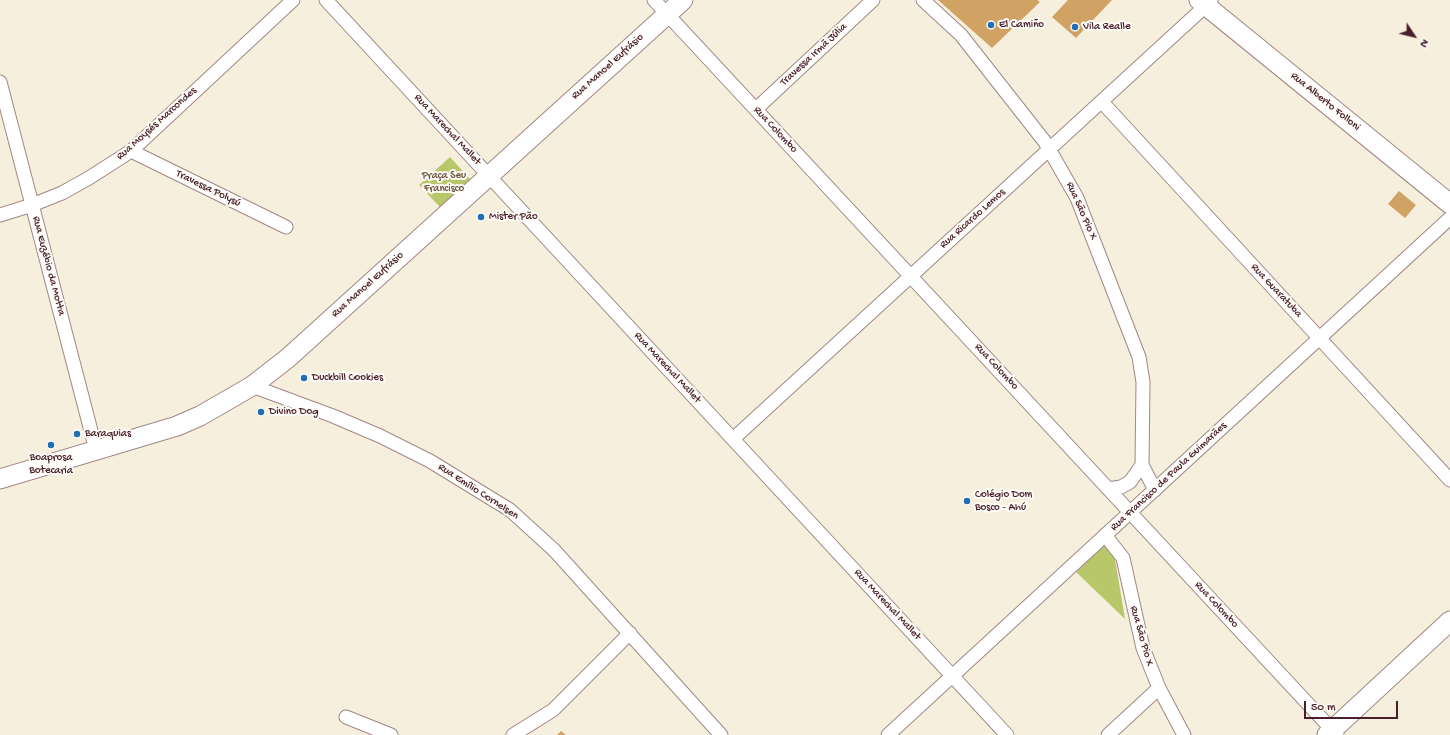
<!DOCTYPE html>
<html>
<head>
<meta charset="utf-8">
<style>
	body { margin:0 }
	#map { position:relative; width:1450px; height:735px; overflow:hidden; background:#f7efde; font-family:"Gochi Hand",sans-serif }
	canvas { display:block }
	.north { position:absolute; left:1394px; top:16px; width:40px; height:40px; -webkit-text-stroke:3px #fdfcf7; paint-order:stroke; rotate:125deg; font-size:11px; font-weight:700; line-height:16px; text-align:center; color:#4a1f2b }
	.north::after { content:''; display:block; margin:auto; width:14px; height:18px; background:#4a1f2b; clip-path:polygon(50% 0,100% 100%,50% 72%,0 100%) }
	.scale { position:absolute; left:1304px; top:701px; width:94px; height:18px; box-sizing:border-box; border:2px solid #4a1f2b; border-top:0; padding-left:5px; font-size:12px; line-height:14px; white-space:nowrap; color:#4a1f2b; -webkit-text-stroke:3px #fdfcf7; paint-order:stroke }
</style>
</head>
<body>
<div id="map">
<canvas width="1450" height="735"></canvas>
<div class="north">N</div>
<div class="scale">50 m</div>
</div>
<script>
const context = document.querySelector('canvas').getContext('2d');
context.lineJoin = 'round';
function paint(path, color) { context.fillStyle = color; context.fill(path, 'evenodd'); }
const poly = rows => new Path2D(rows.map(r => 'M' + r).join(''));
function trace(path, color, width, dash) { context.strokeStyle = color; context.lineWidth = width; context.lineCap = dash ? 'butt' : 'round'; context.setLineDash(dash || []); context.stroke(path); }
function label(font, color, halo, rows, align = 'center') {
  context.font = font + ' "Gochi Hand",sans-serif'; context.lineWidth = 4; context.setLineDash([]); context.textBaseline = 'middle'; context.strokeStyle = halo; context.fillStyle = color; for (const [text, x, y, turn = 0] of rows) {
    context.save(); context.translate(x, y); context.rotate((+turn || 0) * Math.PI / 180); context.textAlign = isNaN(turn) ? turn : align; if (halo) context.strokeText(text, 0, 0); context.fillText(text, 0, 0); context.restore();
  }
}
const green = poly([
	[450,157,470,179,440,207,419,185],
	[1105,545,1115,559,1125,619,1076,572]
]);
const building = poly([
	[938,0,1037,0,1040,2,992,48],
	[1068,0,1112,0,1076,38,1052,17],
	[1399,191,1416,205,1405,218,1388,204],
	[561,731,566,735,557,735]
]);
const street = poly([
	[326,0,1007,735],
	[654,0,1337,735],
	[923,0,961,35,1045,142,1077,198,1139,357,1143,382,1142,465,1155,490],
	[0,82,96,450],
	[1102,102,1450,480],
	[756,109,873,0],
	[131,151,286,227],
	[0,215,32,205,62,193,89,178,131,151,293,0],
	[252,386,333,416,380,436,430,461,510,510,554,550,721,735],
	[733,439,1211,1],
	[1108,489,1121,487,1130,482,1142,465],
	[1105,535,1123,558,1143,648,1159,688,1184,735],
	[346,717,391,735],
	[513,735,553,710,630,633],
	[888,735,1450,218],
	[1108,735,1159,688]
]);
const secondary = poly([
	[1199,0,1450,204],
	[0,479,177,426,200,416,252,386,288,358,683,0],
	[1327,735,1450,621]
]);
const markers = [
	[991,25,4,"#1f6fb2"],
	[1075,27,4,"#1f6fb2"],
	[481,217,4,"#1f6fb2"],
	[304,378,4,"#1f6fb2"],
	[261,412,4,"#1f6fb2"],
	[77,434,4,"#1f6fb2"],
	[51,445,4,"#1f6fb2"],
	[967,501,4,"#1f6fb2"]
];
const poiNames = [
	["El Camiño",999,25],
	["Vila Realle",1083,27],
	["Mister Pão",489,217],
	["Duckbill Cookies",312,378],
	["Divino Dog",269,412],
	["Baraquias",85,434],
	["Boaprosa",51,458,"center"],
	["Botecaria",51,471,"center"],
	["Colégio Dom",975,495],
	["Bosco - Ahú",975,508]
];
const streetNames = [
	["Travessa Irmã Júlia",814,55,-43],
	["Rua Manoel Eufrásio",608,67,-42],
	["Rua Alberto Folloni",1325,102,39],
	["Rua Moysés Marcondes",157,124,-42],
	["Rua Marechal Mallet",447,130,47],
	["Rua Colombo",775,130,47],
	["Travessa Polysú",208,189,26],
	["Rua São Pio X",1081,211,66],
	["Rua Ricardo Lemos",973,219,-42],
	["Rua Euzébio da Motta",48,266,75],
	["Rua Manoel Eufrásio",368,285,-42],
	["Rua Guaratuba",1276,291,47],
	["Rua Colombo",996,367,47],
	["Rua Marechal Mallet",667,368,47],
	["Rua Francisco de Paula Guimarães",1169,477,-43],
	["Rua Emílio Cornelsen",478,492,33],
	["Rua Marechal Mallet",887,605,47],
	["Rua Colombo",1216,605,47],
	["Rua São Pio X",1141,636,74]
];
const parkNames = [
	["Praça Seu",444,176],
	["Francisco",444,189]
];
paint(green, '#b7c76a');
paint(building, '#d0a365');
trace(street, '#a08784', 15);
trace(secondary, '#a08784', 21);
trace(street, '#fff', 13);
trace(secondary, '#fff', 19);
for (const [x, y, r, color] of markers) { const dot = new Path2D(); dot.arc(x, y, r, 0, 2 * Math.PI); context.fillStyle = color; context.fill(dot); trace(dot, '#fdfcf7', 1.5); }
label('11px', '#4a1f2b', '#fdfcf7', poiNames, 'left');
label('11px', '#4a1f2b', '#fdfcf7', streetNames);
label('11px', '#6b513e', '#fdfcf7', parkNames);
</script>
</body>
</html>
